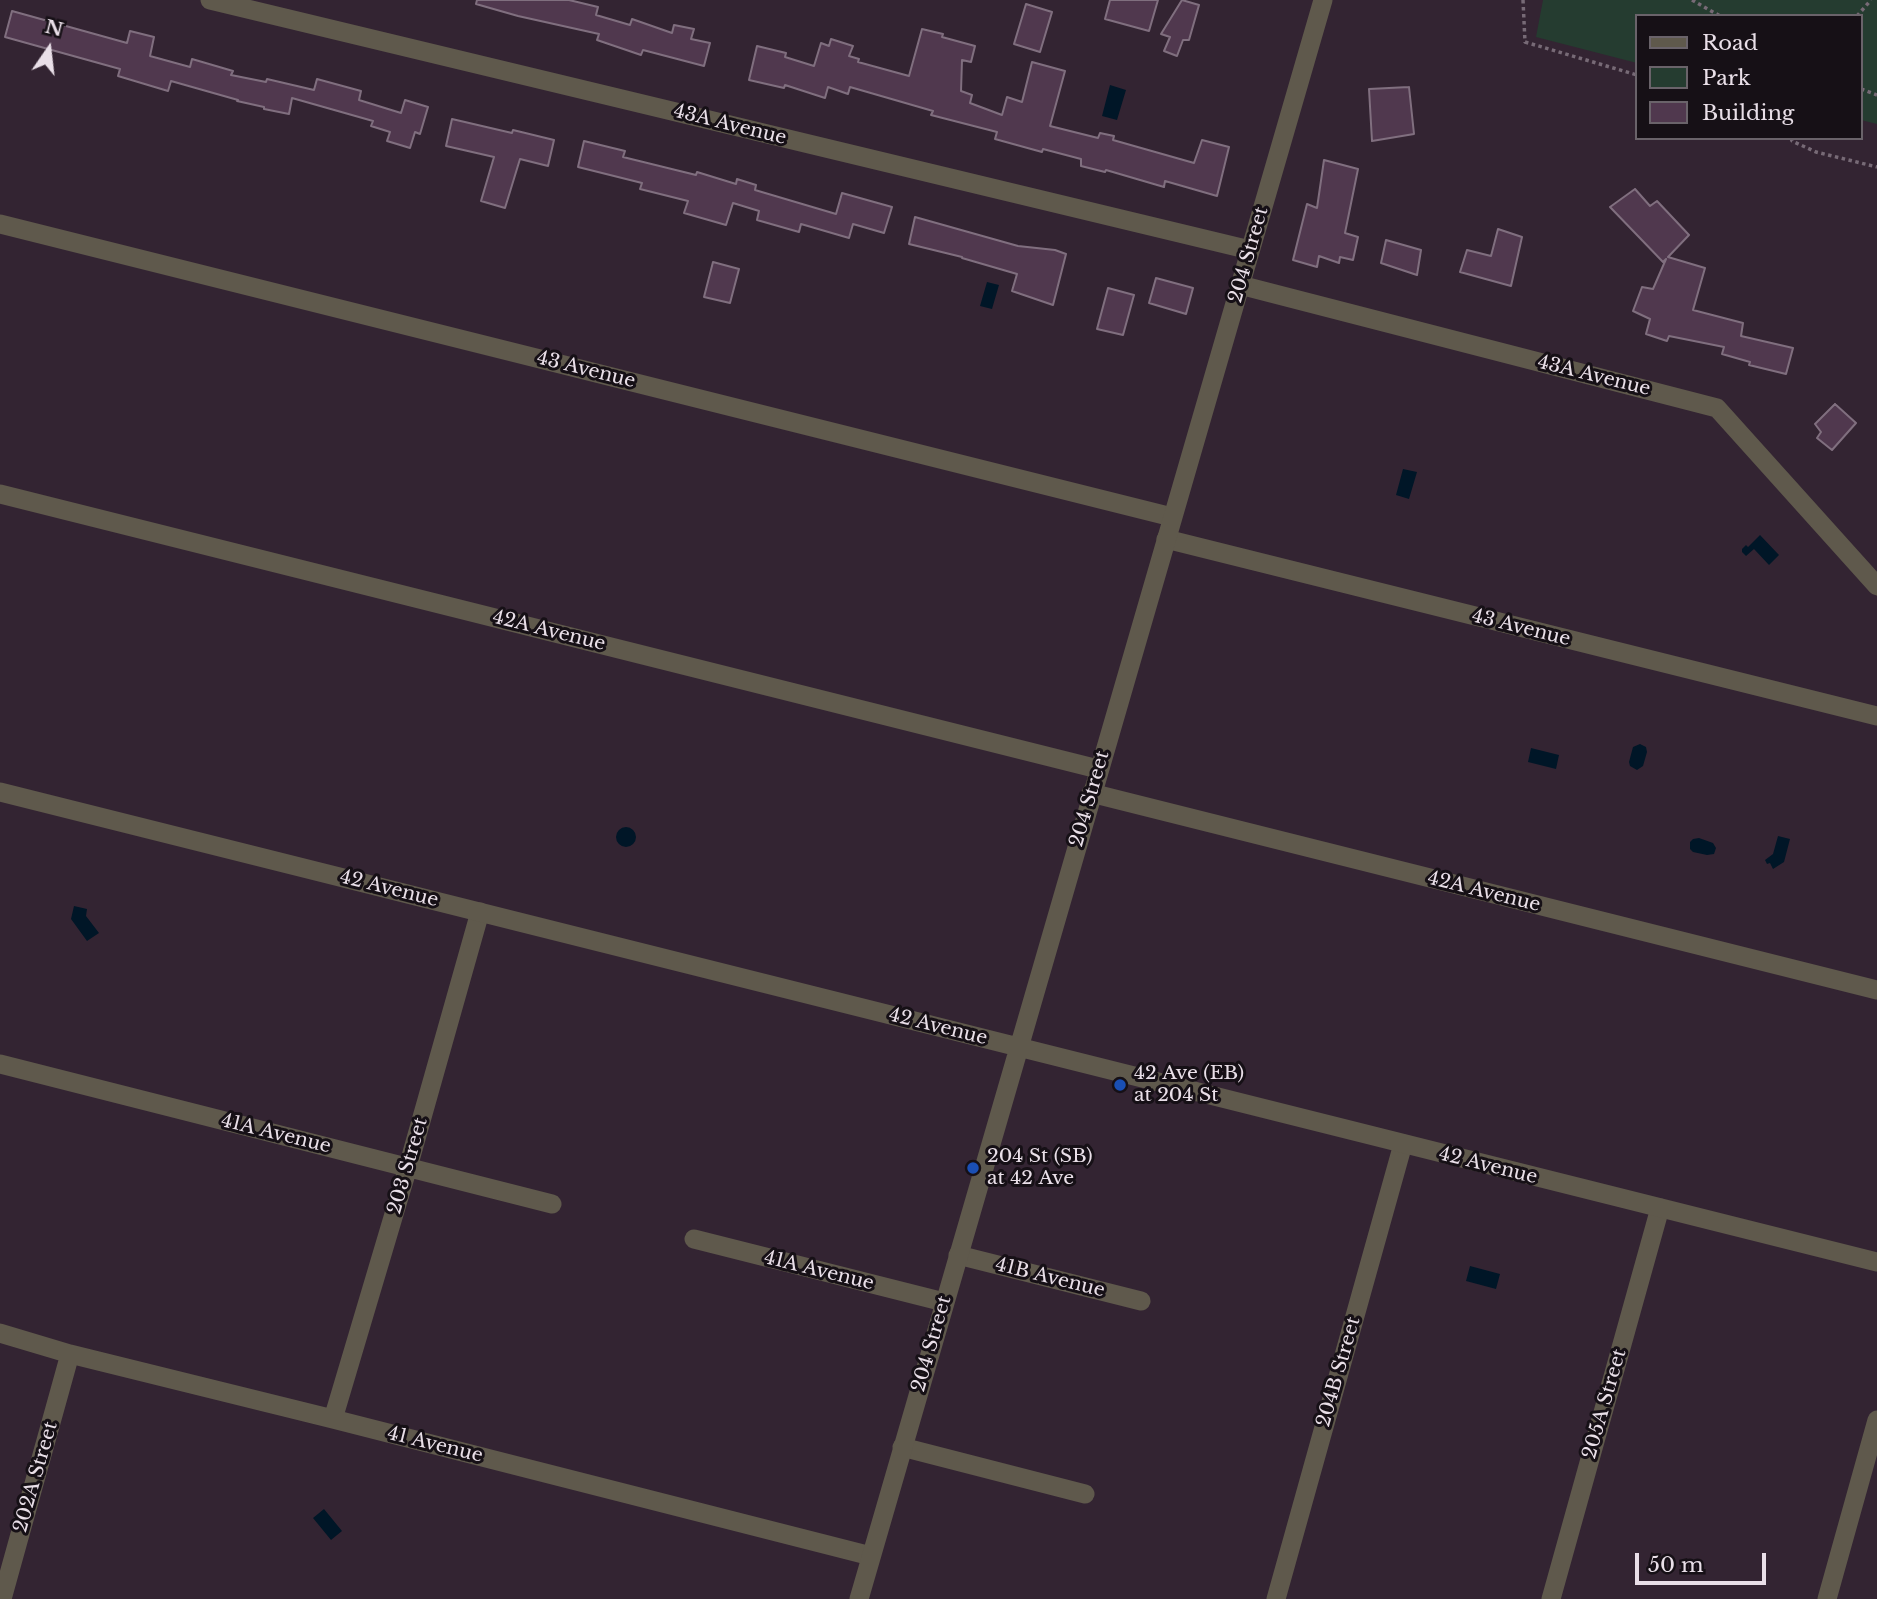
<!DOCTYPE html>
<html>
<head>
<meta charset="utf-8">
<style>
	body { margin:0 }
	#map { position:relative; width:1877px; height:1599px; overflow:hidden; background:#332432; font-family:"Libre Baskerville",serif }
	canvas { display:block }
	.legend { position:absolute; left:1635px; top:14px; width:228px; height:126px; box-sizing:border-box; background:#161016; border:2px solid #6a636a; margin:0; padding:9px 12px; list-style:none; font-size:21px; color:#e9dfe8 }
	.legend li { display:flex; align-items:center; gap:14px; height:35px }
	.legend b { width:35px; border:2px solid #6a636a }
	.north { position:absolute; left:14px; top:14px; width:70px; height:70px; -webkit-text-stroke:5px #161016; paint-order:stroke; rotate:14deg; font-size:19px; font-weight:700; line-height:28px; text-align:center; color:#e9dfe8 }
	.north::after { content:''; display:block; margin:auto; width:24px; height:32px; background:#e9dfe8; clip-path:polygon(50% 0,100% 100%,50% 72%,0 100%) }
	.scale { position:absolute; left:1635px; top:1553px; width:131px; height:32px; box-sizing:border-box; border:4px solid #e9dfe8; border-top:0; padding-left:9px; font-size:21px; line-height:24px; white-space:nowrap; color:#e9dfe8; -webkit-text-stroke:5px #161016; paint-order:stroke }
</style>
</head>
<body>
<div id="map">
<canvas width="1877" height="1599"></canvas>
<ul class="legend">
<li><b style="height:9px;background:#5f594c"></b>Road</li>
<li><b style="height:19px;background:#253c30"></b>Park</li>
<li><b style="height:19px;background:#50384e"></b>Building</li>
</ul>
<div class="north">N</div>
<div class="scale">50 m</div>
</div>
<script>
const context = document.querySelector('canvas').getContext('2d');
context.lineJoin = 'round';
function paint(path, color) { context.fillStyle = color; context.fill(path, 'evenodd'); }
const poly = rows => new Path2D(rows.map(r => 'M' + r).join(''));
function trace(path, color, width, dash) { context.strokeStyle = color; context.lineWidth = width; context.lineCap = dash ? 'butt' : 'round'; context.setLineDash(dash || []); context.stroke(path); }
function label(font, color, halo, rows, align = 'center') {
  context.font = font + ' "Libre Baskerville",serif'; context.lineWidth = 6; context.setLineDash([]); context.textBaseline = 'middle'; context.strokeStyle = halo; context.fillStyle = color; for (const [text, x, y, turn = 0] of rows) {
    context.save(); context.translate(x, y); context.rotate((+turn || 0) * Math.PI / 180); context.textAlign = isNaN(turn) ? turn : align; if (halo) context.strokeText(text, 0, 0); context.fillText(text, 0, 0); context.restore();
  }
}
const green = poly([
	[1543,0,1877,0,1877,124,1861,120,1861,16,1637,16,1637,63,1536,37]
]);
const water = poly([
	[1110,85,1126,90,1117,120,1102,116],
	[987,282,999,285,992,309,980,306],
	[1403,469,1417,472,1409,499,1396,495],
	[1760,535,1779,555,1769,565,1754,549,1746,556,1742,552,1742,549,1746,545,1748,547],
	[1640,744,1646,747,1647,752,1643,766,1637,770,1630,766,1629,762,1633,747],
	[1531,748,1559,755,1556,769,1528,762],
	'616 837a10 10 0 1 1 20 0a10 10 0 1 1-20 0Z',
	[1778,836,1790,839,1784,862,1773,869,1770,863,1767,864,1765,860,1773,854],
	[1699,838,1713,843,1716,848,1714,854,1707,855,1693,852,1690,849,1690,842,1693,839],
	[74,906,87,909,86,916,99,933,87,941,71,919],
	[1470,1266,1500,1274,1496,1289,1466,1281],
	[324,1509,342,1531,331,1540,313,1518]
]);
const building = poly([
	[477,0,569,0,598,7,596,15,630,25,632,19,672,33,674,25,694,29,691,39,710,43,704,66,643,50,641,55,597,40,599,34,518,16,476,4,477,0],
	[1110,0,1158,0,1149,31,1105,19,1110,0],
	[1182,0,1199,5,1189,40,1183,40,1177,56,1164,51,1170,37,1161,34,1182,0],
	[1026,4,1052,12,1040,52,1014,44,1026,4],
	[12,11,127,43,130,31,154,37,150,56,190,67,192,59,233,71,231,75,266,82,267,79,314,90,317,79,361,91,359,100,401,113,405,100,428,107,420,134,415,132,410,148,387,141,390,132,371,126,373,121,292,98,289,114,264,109,264,107,237,101,238,100,171,81,168,91,118,76,120,69,5,37,12,11],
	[922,29,943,34,942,37,975,46,971,62,962,60,961,91,972,95,970,103,1002,115,1007,97,1022,102,1032,62,1065,71,1050,126,1098,138,1100,133,1114,136,1113,140,1194,163,1202,140,1229,147,1217,196,1165,181,1164,187,1106,170,1105,172,1081,166,1081,159,1043,149,1042,152,995,139,997,132,931,115,933,111,850,87,848,94,828,87,825,98,785,85,784,88,749,80,757,46,786,53,785,57,814,66,821,43,829,46,831,39,853,46,849,56,859,59,858,62,909,76,922,29],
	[1409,87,1414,134,1372,141,1369,89,1409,87],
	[452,119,512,133,513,130,554,140,548,166,520,159,505,208,481,201,494,157,446,146,452,119],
	[584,141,625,151,623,157,696,175,697,172,736,184,737,179,756,185,755,190,836,214,842,193,892,207,884,233,853,224,849,238,801,224,799,232,757,220,759,211,733,203,726,225,684,213,688,201,640,189,642,183,578,167,584,141],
	[1324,160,1358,169,1345,233,1358,237,1353,260,1340,257,1339,263,1319,256,1317,267,1293,260,1307,204,1317,208,1324,160],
	[1635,189,1650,206,1657,201,1689,235,1668,257,1705,268,1693,310,1743,323,1741,336,1793,348,1786,374,1749,365,1750,362,1722,354,1724,347,1669,336,1667,341,1646,334,1650,319,1633,311,1642,287,1653,289,1666,259,1663,262,1610,207,1635,189],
	[915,217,1018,246,1055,250,1066,254,1053,305,1012,291,1017,274,962,258,962,257,909,244,915,217],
	[1498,229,1522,237,1511,286,1460,272,1467,250,1491,256,1498,229],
	[1386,240,1421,250,1417,275,1381,263,1386,240],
	[713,262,739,269,730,303,704,297,713,262],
	[1156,278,1193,288,1186,314,1149,303,1156,278],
	[1108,288,1134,295,1123,335,1097,329,1108,288],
	[1835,404,1856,423,1832,450,1817,438,1821,432,1815,424,1835,404]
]);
const path = poly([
	[1523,0,1525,42,1637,75],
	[1692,0,1720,16],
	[1857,16,1871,0],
	[1861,89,1877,95],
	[1791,138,1792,141,1816,152,1877,167]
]);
const minor = poly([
	[210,0,1250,250],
	[0,224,1172,517],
	[1240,285,1717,408,1877,586],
	[0,494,1098,769],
	[1166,539,1877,716],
	[1091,793,1877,990],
	[0,1064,552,1204],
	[694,1239,944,1302],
	[958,1255,1141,1301],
	[0,1333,70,1354,333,1419,871,1556],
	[333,1419,408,1167,480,912],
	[902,1447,1085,1494],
	[2,1599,70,1354],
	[1276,1599,1403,1144],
	[1551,1599,1660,1208],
	[1827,1599,1877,1420]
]);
const tertiary = poly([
	[0,792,1877,1262],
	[859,1599,1323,0]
]);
const markers = [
	[1120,1085,7,"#1a4fb4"],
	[973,1168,7,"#1a4fb4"]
];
const streetNames = [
	["43A Avenue",730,125,14],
	["204 Street",1249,255,-74],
	["43 Avenue",586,370,14],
	["43A Avenue",1594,376,14],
	["43 Avenue",1521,628,14],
	["42A Avenue",549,631,14],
	["204 Street",1090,799,-74],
	["42 Avenue",389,889,14],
	["42A Avenue",1484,892,14],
	["42 Avenue",938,1027,14],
	["41A Avenue",276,1134,14],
	["203 Street",408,1166,-74],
	["42 Avenue",1488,1166,14],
	["41A Avenue",819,1271,14],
	["41B Avenue",1050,1278,14],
	["204 Street",932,1344,-74],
	["204B Street",1339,1372,-74],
	["205A Street",1605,1404,-74],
	["41 Avenue",435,1445,14],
	["202A Street",36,1477,-74]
];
const poiNames = [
	["42 Ave (EB)",1134,1074],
	["at 204 St",1134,1096],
	["204 St (SB)",987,1157],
	["at 42 Ave",987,1179]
];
paint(green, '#253c30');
paint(water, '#001627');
paint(building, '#50384e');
trace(building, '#806f7f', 2);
trace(path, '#776a76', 3.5, [3.5, 3.5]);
trace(minor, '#5f594c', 19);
trace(tertiary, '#5f594c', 19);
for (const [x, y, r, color] of markers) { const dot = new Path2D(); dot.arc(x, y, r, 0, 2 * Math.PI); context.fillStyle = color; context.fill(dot); trace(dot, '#161016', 2.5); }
label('19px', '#e9dfe8', '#161016', streetNames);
label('19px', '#e9dfe8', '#161016', poiNames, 'left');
</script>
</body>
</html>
